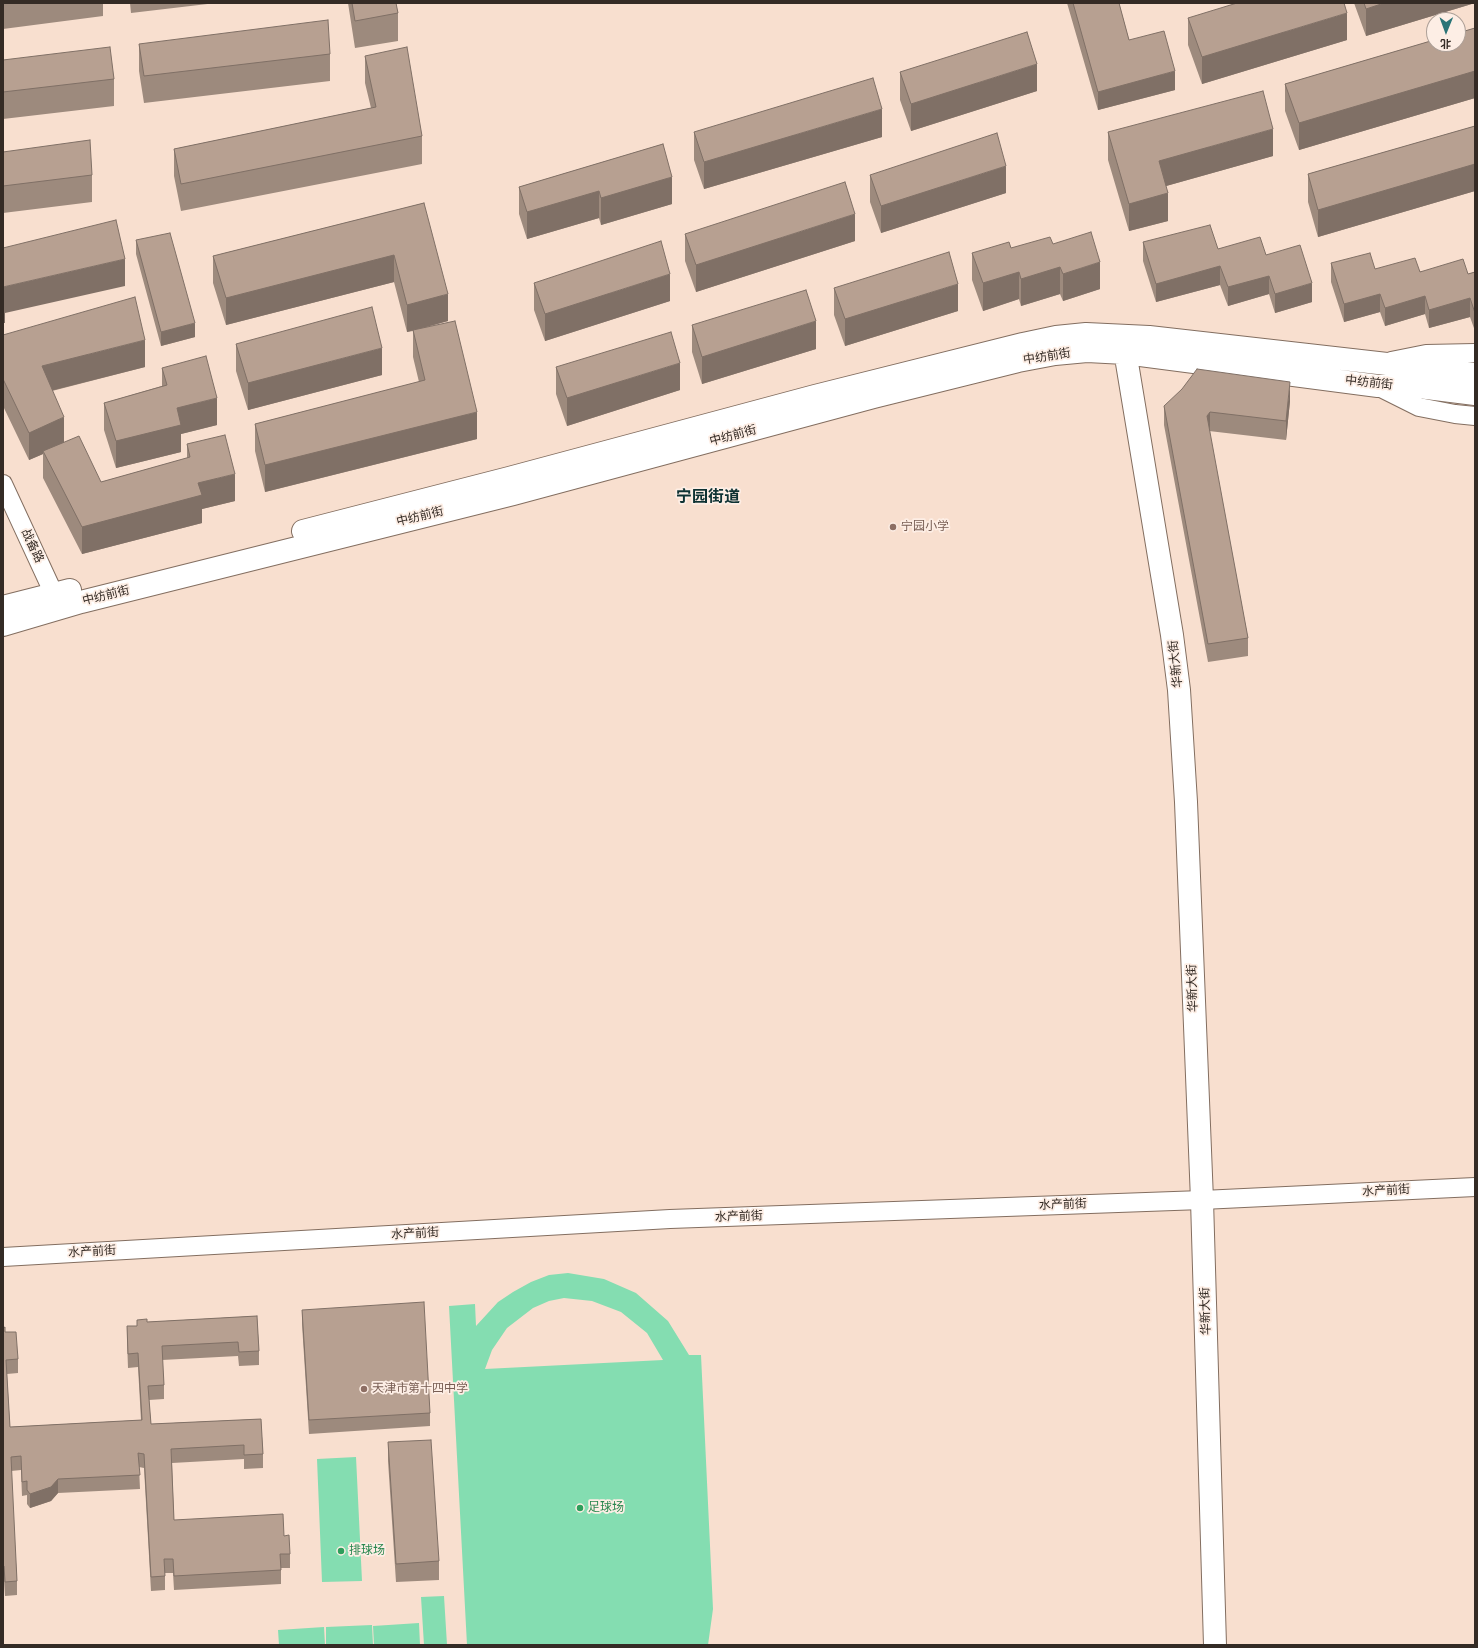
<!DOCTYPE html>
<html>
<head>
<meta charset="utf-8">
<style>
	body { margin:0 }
	#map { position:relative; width:1478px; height:1648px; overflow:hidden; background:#f8dfcf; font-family:"Varela Round","Noto Sans SC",sans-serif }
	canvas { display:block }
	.frame { position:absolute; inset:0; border:4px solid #342b25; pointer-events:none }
	.north { position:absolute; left:1426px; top:12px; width:40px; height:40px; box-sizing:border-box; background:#fdeee5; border:1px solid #ada098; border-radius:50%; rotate:181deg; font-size:11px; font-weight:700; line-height:16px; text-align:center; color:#342b25 }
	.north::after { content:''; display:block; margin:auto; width:14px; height:18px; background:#2a7477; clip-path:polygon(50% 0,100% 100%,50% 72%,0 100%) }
</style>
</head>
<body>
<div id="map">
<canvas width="1478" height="1648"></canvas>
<div class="frame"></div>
<div class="north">北</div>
</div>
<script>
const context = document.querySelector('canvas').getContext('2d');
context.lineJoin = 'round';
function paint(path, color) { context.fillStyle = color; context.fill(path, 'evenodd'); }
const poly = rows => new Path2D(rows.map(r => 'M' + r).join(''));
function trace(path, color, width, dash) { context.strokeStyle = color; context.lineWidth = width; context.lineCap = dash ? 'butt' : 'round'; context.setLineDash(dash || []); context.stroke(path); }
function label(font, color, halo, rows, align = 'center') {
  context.font = font + ' "Varela Round","Noto Sans SC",sans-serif'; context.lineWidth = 3.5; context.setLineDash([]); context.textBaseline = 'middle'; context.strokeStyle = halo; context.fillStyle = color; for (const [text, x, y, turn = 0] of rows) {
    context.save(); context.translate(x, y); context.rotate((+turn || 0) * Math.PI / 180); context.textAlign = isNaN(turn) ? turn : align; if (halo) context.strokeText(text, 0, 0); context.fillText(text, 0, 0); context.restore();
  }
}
const green = poly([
	[568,1273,604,1279,636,1293,668,1321,689,1355,701,1355,713,1609,708,1645,467,1645,449,1306,475,1304,476,1326,498,1302,513,1292,531,1282,549,1275],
	[564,1298,592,1301,621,1312,647,1333,663,1360,485,1369,492,1350,507,1328,533,1308,549,1301],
	[356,1457,362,1581,322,1582,317,1459],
	[444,1596,447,1645,424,1645,421,1597],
	[419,1623,420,1645,374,1645,373,1626],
	[372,1625,373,1645,326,1645,326,1627],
	[324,1627,325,1645,279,1645,278,1630]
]);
const minor = poly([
	[1391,361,1426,354,1475,353],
	[1379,387,1419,407,1455,414,1475,416],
	[3,484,59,605],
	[3,1257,670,1219,1202,1200,1475,1187]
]);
const tertiary = poly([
	[1123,339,1172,635,1179,690,1186,802,1202,1200,1215,1645],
	[303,531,509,478,815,396,1023,344,1056,337,1086,334,1149,337,1475,374],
	[3,607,70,590],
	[3,625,81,602,513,494,874,397,1018,361,1055,354,1087,351,1125,353,1378,386,1411,386,1475,394]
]);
const wall = poly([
	[3,3,103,3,103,16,3,29],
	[130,3,216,3,131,13],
	[348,3,396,3,398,13,398,41,355,48],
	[1067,3,1119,3,1129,40,1175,90,1098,110],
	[1354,3,1475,3,1366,36],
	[1188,18,1347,40,1202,84,1188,45],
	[1475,28,1475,98,1299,150,1285,111,1285,84],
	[139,44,330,54,330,81,144,103,139,71],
	[365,56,422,136,422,164,181,211,174,176,174,149,371,108,365,83],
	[3,60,114,79,114,106,3,119],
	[900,72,1037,91,911,131,900,100],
	[1475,126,1475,191,1318,237,1308,202,1308,174],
	[694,132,882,137,704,189,694,160],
	[1108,132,1273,156,1166,186,1168,221,1129,231,1108,160],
	[663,144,672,204,601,225,599,218,527,239,519,214,519,187],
	[3,152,92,175,92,202,3,213],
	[870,175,1006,193,881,233,870,202],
	[424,203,448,321,427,327,477,439,265,492,255,451,255,424,419,382,413,357,413,331,407,332,394,282,226,325,213,283,213,256],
	[685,234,855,241,696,292,685,261],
	[136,240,195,337,161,346,136,254],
	[1143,242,1266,255,1312,302,1275,313,1269,294,1228,306,1220,285,1156,302,1143,261],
	[1053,244,1100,289,1063,301,1060,294,1021,306,1019,299,983,311,972,280,972,253,1011,248],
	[1331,263,1375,269,1468,274,1475,272,1475,331,1470,317,1429,328,1425,314,1385,326,1380,312,1344,322,1331,282],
	[534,283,670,301,545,341,534,310],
	[834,288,958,311,845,346,834,315],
	[692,325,816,349,702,384,692,352],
	[3,335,145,367,52,391,64,442,101,482,187,458,187,444,235,501,202,509,202,523,82,554,43,478,43,454,29,460,3,406],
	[236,344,382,375,248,410,236,371],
	[556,367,680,390,567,426,556,394],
	[162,368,217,425,181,434,181,452,116,468,104,430,104,403,162,386],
	[1290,401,1286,440,1209,431,1248,638,1248,656,1208,662,1164,425,1164,406],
	[302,1310,430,1413,430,1426,309,1434,302,1324],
	[257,1316,259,1351,259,1365,239,1366,238,1356,162,1360,164,1385,164,1399,149,1400,151,1424,261,1419,263,1454,263,1468,244,1469,244,1459,172,1463,174,1520,284,1536,290,1554,290,1568,281,1568,281,1584,174,1590,173,1573,165,1573,165,1590,151,1591,144,1468,139,1467,140,1489,58,1493,51,1501,30,1508,27,1504,27,1495,22,1496,21,1470,11,1471,17,1581,17,1595,5,1596,4,1579,3,1580,3,1328,18,1359,18,1373,7,1374,10,1427,141,1420,138,1367,128,1368,127,1340,127,1326,137,1326,137,1320,147,1322],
	[388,1442,439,1561,439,1580,396,1582,388,1461]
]);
const shadedWall = poly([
	[1384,3,1475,3,1366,36,1366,9],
	[1347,13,1347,40,1202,84,1202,57],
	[1037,64,1037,91,911,131,911,104],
	[1175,71,1175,90,1098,110,1098,92],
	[1475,71,1475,98,1299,150,1299,123],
	[882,109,882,137,704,189,704,162],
	[1273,129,1273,156,1159,188,1159,161],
	[1475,164,1475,191,1318,237,1318,210],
	[1006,166,1006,193,881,233,881,206],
	[672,177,672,204,601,225,601,198],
	[599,191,599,218,527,239,527,212],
	[1168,193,1168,221,1129,231,1129,204],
	[855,214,855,241,696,292,696,265],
	[394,255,394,282,226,325,226,298],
	[125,259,125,286,5,313,5,323,3,323,3,287],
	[1100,262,1100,289,1063,301,1063,274],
	[1220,266,1220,285,1156,302,1156,284],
	[1060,267,1060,294,1021,306,1021,279],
	[1019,272,1019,299,983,311,983,283],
	[670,274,670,301,545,341,545,314],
	[1269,276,1269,294,1228,306,1228,287],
	[1312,283,1312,302,1275,313,1275,294],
	[958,284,958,311,845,346,845,319],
	[448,294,448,321,407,332,407,305],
	[1380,294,1380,312,1344,322,1344,304],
	[1425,296,1425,314,1385,326,1385,308],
	[1470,298,1470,317,1429,328,1429,310],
	[816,321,816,349,702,384,702,357],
	[195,323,195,337,161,346,161,332],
	[145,340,145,367,42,393,42,366],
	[382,348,382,375,248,410,248,383],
	[680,363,680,390,567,426,567,398],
	[1290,382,1290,401,1286,440,1286,421],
	[217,398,217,425,181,434,181,452,116,468,116,441,177,408],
	[477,412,477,439,265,492,265,465],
	[1210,412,1210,431,1207,434,1207,416],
	[64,417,64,445,43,451,43,454,29,460,29,433],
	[235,474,235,501,202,509,202,523,82,554,82,527,198,483],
	[58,1479,58,1493,51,1501,30,1508,30,1494]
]);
const building = poly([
	[352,3,396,3,398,13,355,21,352,3],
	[1073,3,1119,3,1129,40,1164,31,1175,71,1098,92,1073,3],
	[1237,3,1344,3,1347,13,1202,57,1188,18,1237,3],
	[1364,3,1384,3,1366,9,1364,3],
	[328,20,330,54,144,76,139,44,328,20],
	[1475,28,1475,71,1299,123,1285,84,1434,40,1434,44,1458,44,1458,33,1475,28],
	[1027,32,1037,64,911,104,900,72,1027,32],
	[110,47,114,79,3,92,3,60,110,47],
	[407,47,422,136,181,184,174,149,376,107,365,56,407,47],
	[873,78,882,109,704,162,694,132,873,78],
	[1263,91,1273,129,1159,161,1168,193,1129,204,1108,132,1263,91],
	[1475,126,1475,164,1318,210,1308,174,1475,126],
	[997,133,1006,166,881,206,870,175,997,133],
	[90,140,92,175,3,186,3,152,90,140],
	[663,144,672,177,601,198,599,191,527,212,519,187,663,144],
	[845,182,855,214,696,265,685,234,845,182],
	[424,203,448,294,407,305,394,255,226,298,213,256,424,203],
	[116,220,125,259,3,287,3,248,116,220],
	[1210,225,1218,249,1260,237,1266,255,1300,245,1312,283,1275,294,1269,276,1228,287,1220,266,1156,284,1143,242,1210,225],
	[1091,232,1100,262,1063,274,1060,267,1021,279,1019,272,983,283,972,253,1009,242,1011,248,1050,237,1053,244,1091,232],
	[170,233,195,323,161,332,136,240,170,233],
	[661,241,670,274,545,314,534,283,661,241],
	[949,252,958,284,845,319,834,288,949,252],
	[1370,253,1375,269,1415,258,1420,272,1463,259,1468,274,1475,272,1475,313,1470,298,1429,310,1425,296,1385,308,1380,294,1344,304,1331,263,1370,253],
	[806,290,816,321,702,357,692,325,806,290],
	[135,297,145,340,42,366,64,417,29,433,3,379,3,335,135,297],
	[372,307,382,348,248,383,236,344,372,307],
	[455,321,477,412,265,465,255,424,425,380,413,330,455,321],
	[671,332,680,363,567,398,556,367,671,332],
	[206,356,217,398,177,408,181,425,116,441,104,403,167,385,162,368,206,356],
	[1197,369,1290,382,1286,421,1210,412,1207,416,1248,638,1208,644,1164,406,1182,389,1197,369],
	[225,435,235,474,198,483,202,495,82,527,43,451,79,436,101,482,190,457,187,444,225,435],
	[424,1302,430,1413,309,1420,302,1310,424,1302],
	[257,1316,259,1351,239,1352,238,1342,162,1346,164,1385,148,1386,151,1424,261,1419,263,1454,244,1455,244,1445,171,1449,174,1520,283,1514,284,1536,289,1535,290,1554,280,1554,281,1570,174,1576,173,1559,164,1559,165,1576,151,1577,144,1454,138,1453,140,1475,58,1479,51,1487,30,1494,27,1490,27,1481,22,1482,21,1456,11,1457,17,1581,5,1582,4,1566,3,1566,3,1328,5,1327,5,1332,16,1332,18,1359,6,1360,10,1427,142,1420,138,1353,128,1354,127,1326,137,1326,137,1320,147,1319,147,1322,257,1316],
	[431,1440,439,1561,396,1564,388,1442,431,1440]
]);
const markers = [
	[893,527,4,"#8d6e63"],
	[364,1389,4,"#8d6e63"],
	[580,1508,4,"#2e9e5b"],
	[341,1551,4,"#2e9e5b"]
];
const streetNames = [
	["中纺前街",1047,357,-9],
	["中纺前街",1369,383,6],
	["中纺前街",733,436,-15],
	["中纺前街",420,517,-14],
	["战备路",32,546,65],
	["中纺前街",106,596,-14],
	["华新大街",1176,664,-96],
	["华新大街",1193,988,-92],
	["水产前街",1386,1191,-3],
	["水产前街",1063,1205,-2],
	["水产前街",739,1217,-2],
	["水产前街",415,1234,-3],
	["水产前街",92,1252,-3],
	["华新大街",1206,1311,-92]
];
const educationNames = [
	["宁园小学",901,527],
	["天津市第十四中学",372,1389]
];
const leisureNames = [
	["足球场",588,1508],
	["排球场",349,1551]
];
const districtNames = [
	["宁园街道",708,498]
];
paint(green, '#84ddb1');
trace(minor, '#836e60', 20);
trace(tertiary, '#836e60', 24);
trace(minor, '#fff', 18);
trace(tertiary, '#fff', 22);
paint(wall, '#9d8a7d');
paint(shadedWall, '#807066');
paint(building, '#b7a091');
trace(building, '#807066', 1);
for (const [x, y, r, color] of markers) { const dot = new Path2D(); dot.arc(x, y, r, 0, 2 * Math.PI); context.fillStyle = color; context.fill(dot); trace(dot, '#fdeee5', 1.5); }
label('12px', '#342b25', '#fdeee5', streetNames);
label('12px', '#785e54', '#fdeee5', educationNames, 'left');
label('12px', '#27864d', '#fdeee5', leisureNames, 'left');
label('bold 16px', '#0e3233', '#fdeee5', districtNames);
</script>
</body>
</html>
